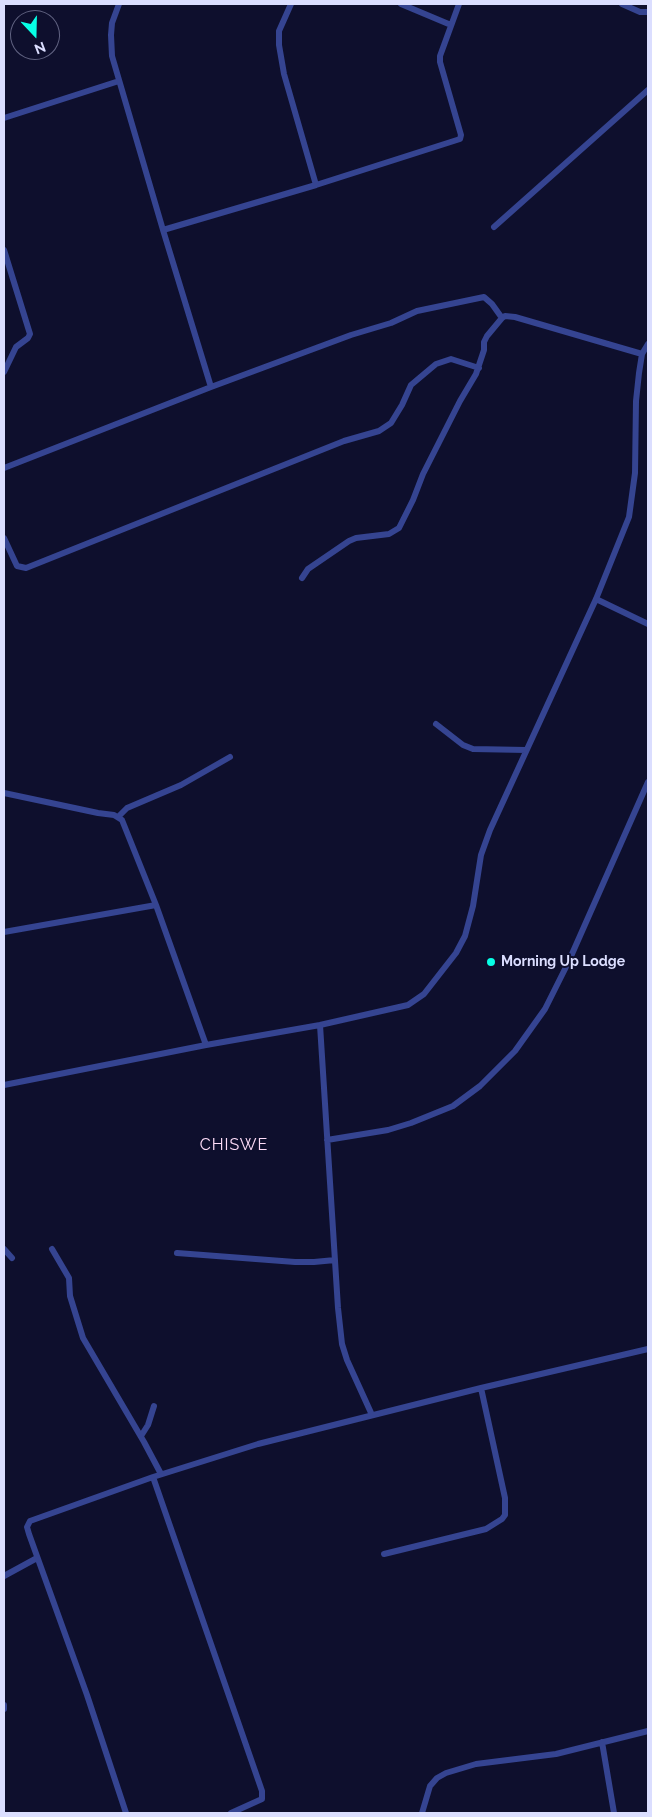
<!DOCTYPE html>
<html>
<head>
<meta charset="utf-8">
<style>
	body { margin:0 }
	#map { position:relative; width:652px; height:1817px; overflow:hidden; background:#0e0f2d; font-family:Raleway,sans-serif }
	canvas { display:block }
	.frame { position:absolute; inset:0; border:5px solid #dbdeff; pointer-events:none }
	.north { position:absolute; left:10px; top:10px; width:50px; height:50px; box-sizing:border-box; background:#0e0f2d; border:1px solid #606281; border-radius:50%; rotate:159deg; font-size:14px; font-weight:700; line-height:20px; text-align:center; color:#dbdeff }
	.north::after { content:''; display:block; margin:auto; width:18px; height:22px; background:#07ffe6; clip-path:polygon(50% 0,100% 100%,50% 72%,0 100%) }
</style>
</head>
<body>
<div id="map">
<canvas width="652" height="1817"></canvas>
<div class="frame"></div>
<div class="north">N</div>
</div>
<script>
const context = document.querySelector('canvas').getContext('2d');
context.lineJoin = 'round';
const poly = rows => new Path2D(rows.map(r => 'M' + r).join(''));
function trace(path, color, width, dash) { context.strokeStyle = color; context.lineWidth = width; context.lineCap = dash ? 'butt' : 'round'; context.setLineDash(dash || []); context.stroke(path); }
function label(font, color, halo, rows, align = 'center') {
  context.font = font + ' Raleway,sans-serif'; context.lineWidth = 4; context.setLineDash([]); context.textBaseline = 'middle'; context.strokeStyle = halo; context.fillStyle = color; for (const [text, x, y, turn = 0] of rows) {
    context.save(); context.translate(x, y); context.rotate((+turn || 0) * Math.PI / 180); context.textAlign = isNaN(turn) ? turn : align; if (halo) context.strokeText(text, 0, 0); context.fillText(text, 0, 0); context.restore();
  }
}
const street = poly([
	[119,4,112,23,111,35,112,56,163,230,211,387],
	[291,4,279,31,279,45,284,74,316,185],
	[401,4,451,25],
	[622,4,640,12,648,12],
	[4,118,119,81],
	[494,227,648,90],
	[163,230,316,185,460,139,461,135,440,62,440,56,459,4],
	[4,250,30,334,28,338,16,347,4,372],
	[4,468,211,387,351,335,391,323,417,311,484,297,492,304,502,318],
	[4,538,17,566,26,568,344,441,379,431,391,423,402,405,411,385,436,364,451,359,479,368],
	[302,578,308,569,349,541,356,538,389,534,399,528,413,500,423,474,460,401,476,374,484,350,484,342,487,336,502,318,505,316,515,317,642,354],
	[596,599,648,624],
	[436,724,463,745,473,749,526,750],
	[4,793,98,813,114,815,122,820,156,905,206,1045],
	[119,816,127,808,181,785,230,757],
	[4,932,156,905],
	[320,1025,338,1308,342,1344,347,1360,372,1415],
	[4,1085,206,1045,320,1025,408,1005,424,994,456,953,465,936,473,906,481,855,490,830,596,599,629,517,635,473,636,401,639,373,642,354,648,344],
	[327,1140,388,1130,411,1123,453,1106,480,1086,515,1051,545,1009,568,963,648,782],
	[4,1249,12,1258],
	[52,1249,69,1278,70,1296,83,1338,144,1442,161,1474],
	[177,1253,295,1262,314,1262,335,1260],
	[141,1436,148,1425,154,1406],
	[153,1477,262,1791,262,1799,231,1813],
	[384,1554,486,1529,502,1519,505,1515,505,1498,481,1388],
	[4,1576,37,1558],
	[4,1705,4,1709],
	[602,1742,614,1813],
	[126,1813,87,1695,29,1534,27,1527,30,1521,153,1477,258,1444,481,1388,648,1349],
	[422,1813,430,1786,437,1778,446,1773,476,1764,556,1754,648,1731]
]);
const markers = [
	[491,962,5,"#07ffe6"]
];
const poiNames = [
	["Morning Up Lodge",501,962]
];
const quarterNames = [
	["CHISWE",234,1145]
];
trace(street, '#354491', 6);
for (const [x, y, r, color] of markers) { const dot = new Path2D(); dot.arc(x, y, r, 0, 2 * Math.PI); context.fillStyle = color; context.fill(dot); trace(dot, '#0e0f2d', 2); }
label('bold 14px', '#dbdeff', '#0e0f2d', poiNames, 'left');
context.letterSpacing = '1px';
label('16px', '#ffddf9', '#0e0f2d', quarterNames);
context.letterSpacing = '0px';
</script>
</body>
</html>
